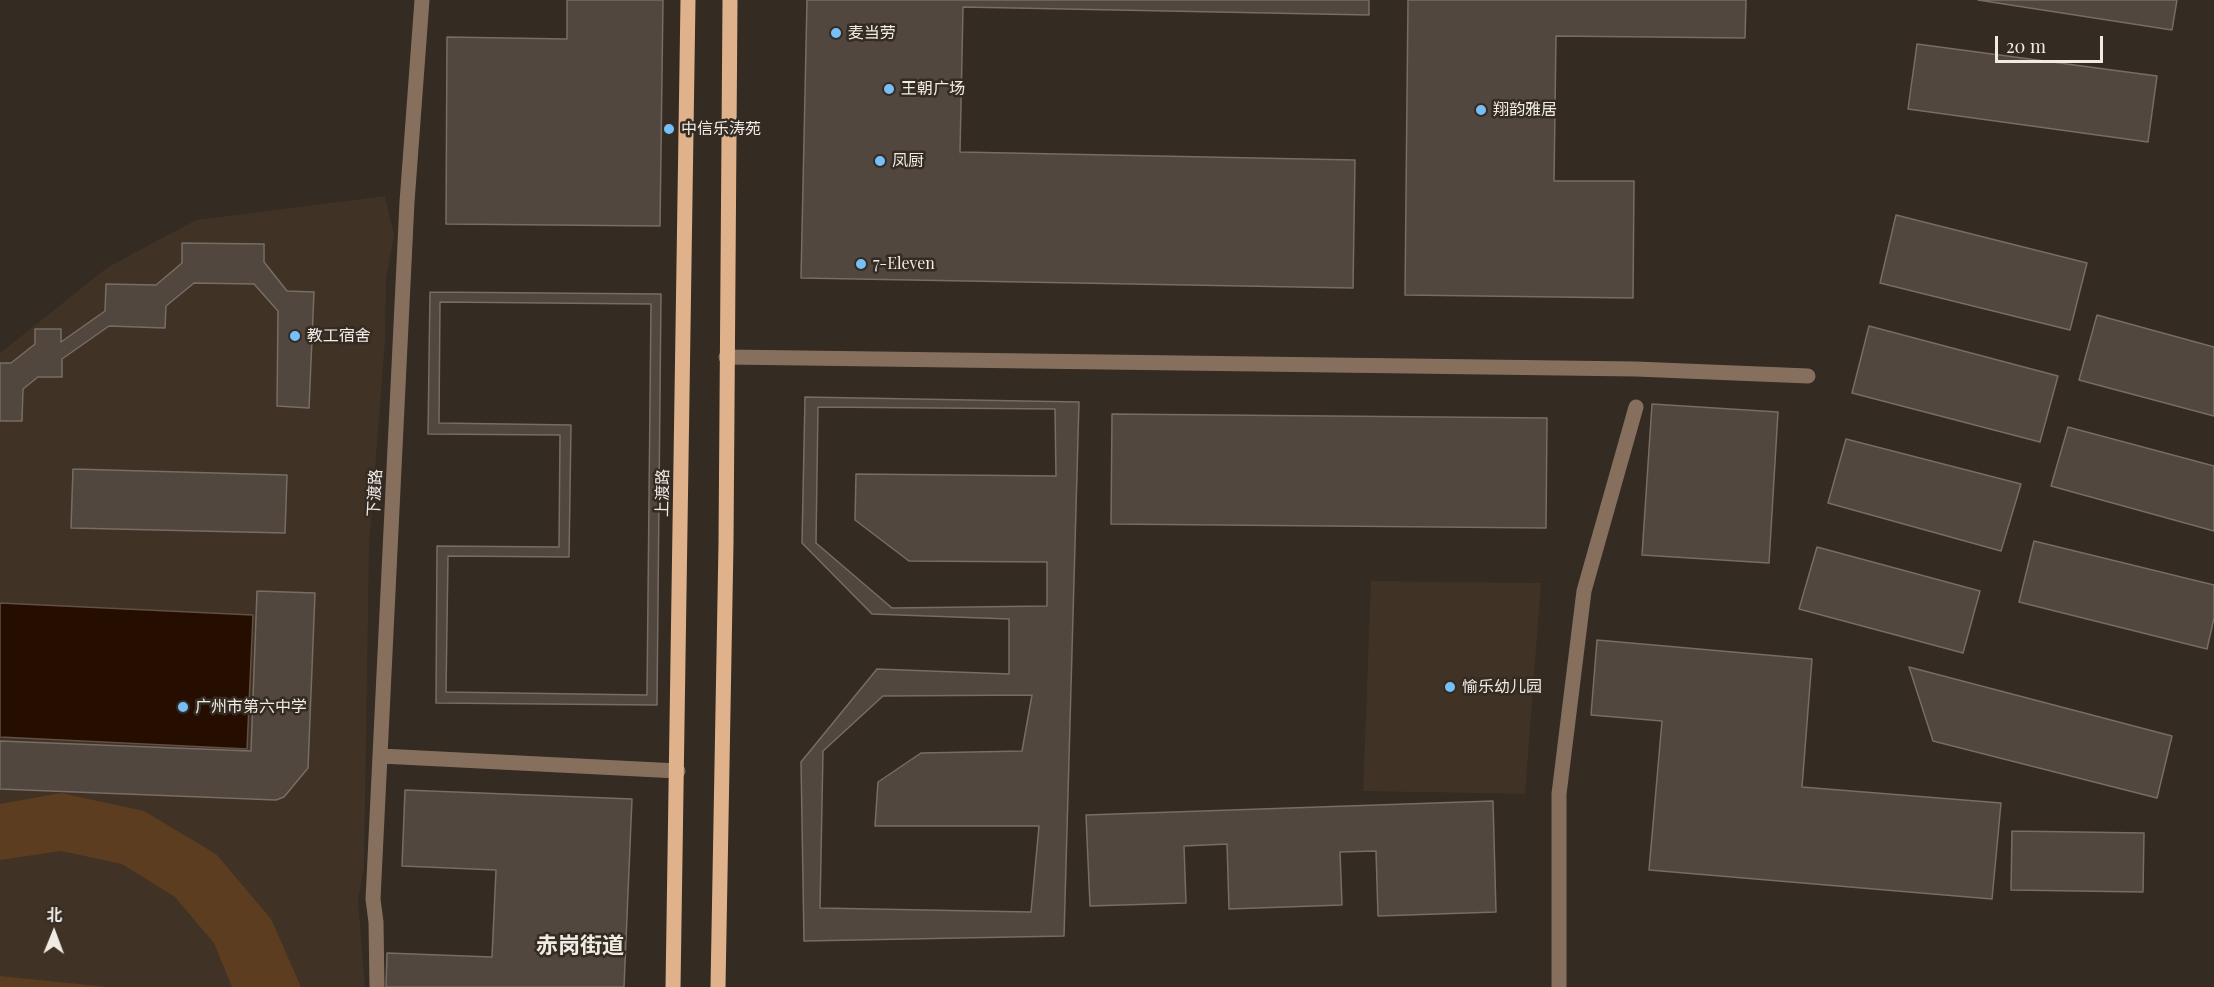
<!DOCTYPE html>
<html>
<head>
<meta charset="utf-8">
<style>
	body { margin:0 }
	#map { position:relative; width:2214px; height:987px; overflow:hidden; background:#342b23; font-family:"Playfair Display","Noto Sans SC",serif }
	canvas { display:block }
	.north { position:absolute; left:24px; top:903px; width:60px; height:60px; -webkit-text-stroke:4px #342b23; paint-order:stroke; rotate:1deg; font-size:16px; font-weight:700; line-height:24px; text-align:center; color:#f1ebe6 }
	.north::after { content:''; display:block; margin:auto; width:21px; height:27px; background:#f1ebe6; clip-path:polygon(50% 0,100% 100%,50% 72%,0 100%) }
	.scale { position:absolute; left:1995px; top:36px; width:108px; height:27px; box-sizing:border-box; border:3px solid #f1ebe6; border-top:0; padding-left:8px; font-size:18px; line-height:21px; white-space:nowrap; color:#f1ebe6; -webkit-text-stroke:4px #342b23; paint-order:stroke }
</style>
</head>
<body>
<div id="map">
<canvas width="2214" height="987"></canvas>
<div class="north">北</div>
<div class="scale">20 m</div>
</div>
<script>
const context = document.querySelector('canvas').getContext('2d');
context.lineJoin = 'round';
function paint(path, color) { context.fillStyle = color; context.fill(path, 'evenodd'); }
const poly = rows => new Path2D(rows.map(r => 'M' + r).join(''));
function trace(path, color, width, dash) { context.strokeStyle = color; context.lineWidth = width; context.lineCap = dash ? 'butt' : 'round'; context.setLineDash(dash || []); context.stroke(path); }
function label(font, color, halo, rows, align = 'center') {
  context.font = font + ' "Playfair Display","Noto Sans SC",serif'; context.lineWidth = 5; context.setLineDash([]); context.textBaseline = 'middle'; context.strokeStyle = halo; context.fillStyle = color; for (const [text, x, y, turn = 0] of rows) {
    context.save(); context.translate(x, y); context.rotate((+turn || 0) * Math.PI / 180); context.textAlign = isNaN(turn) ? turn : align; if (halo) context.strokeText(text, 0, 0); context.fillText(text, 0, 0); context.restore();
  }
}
const built = poly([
	[385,196,394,235,386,279,385,341,369,546,364,868,358,900,365,987,0,987,0,353,108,267,196,220],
	[1371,581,1541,583,1525,794,1363,791]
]);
const green = poly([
	[61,793,144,811,216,854,271,919,301,987,232,987,214,943,175,897,122,864,61,851,0,860,0,804],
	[0,976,108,987,0,987]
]);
const water = poly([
	[0,603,253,615,247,749,0,737,0,603]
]);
const building = poly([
	[567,0,663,0,660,226,446,224,447,37,567,39,567,0],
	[807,0,1369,0,1369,15,963,7,960,152,1355,160,1353,288,801,278,807,0],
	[1408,0,1746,0,1745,38,1556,36,1554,181,1634,181,1633,298,1405,295,1408,0],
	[1978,0,2177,0,2172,30,1978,0],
	[1917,44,2157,76,2148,142,1908,109,1917,44],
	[1896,215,2087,263,2070,330,1880,283,1896,215],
	[182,243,264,244,264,262,287,291,314,292,309,408,277,406,278,311,254,284,194,283,166,306,165,328,109,326,62,359,62,377,38,377,23,389,22,421,0,421,0,363,11,363,35,344,35,329,61,329,61,342,105,311,106,284,156,285,182,263,182,243],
	[430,292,661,294,657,705,436,703,437,546,559,547,560,435,428,434,430,292],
	[440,302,651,304,647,695,446,692,448,556,569,557,571,425,439,423,440,302],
	[2097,315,2214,347,2214,416,2079,380,2097,315],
	[1869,326,2058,376,2040,442,1852,393,1869,326],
	[805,397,1079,402,1064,936,804,941,801,762,877,669,1009,674,1009,619,872,614,802,543,805,397],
	[1652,404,1778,412,1769,563,1642,555,1652,404],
	[818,407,1055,409,1056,476,856,474,855,520,909,561,1047,562,1047,606,892,608,816,543,818,407],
	[1112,414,1547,418,1546,528,1111,524,1112,414],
	[2068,427,2214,466,2214,531,2051,486,2068,427],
	[1846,439,2021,484,2001,551,1828,503,1846,439],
	[73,469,287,475,285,533,71,528,73,469],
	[2034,541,2214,585,2214,618,2207,649,2019,602,2034,541],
	[1817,547,1980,591,1963,653,1799,609,1817,547],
	[257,591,315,593,308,768,284,797,276,800,0,789,0,741,251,751,257,591],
	[1597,640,1812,659,1802,787,2001,803,1992,899,1649,870,1662,721,1591,715,1597,640],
	[1909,667,2172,736,2157,798,1933,741,1909,667],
	[1032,695,1022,751,921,753,878,782,875,826,1039,826,1031,912,820,908,823,751,883,696,1032,695],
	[405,790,632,799,624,987,386,987,387,953,492,957,496,870,402,866,405,790],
	[1493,801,1496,912,1378,916,1376,851,1340,852,1342,905,1229,909,1227,844,1184,846,1186,903,1090,906,1086,815,1493,801],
	[2012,831,2144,833,2143,892,2011,890,2012,831]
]);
const minor = poly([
	[726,357,1636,369,1808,376],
	[381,756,678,771],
	[377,987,376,922,373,899,407,202,422,0],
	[1559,987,1559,794,1584,591,1636,407]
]);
const major = poly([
	[673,987,688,0],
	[718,987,726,543,730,0]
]);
const markers = [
	[836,33,6,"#76c0f7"],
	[889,89,6,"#76c0f7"],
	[1481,110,6,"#76c0f7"],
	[669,129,6,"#76c0f7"],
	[880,161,6,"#76c0f7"],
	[861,264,6,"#76c0f7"],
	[295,336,6,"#76c0f7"],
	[1450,687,6,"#76c0f7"],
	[183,707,6,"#76c0f7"]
];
const poiNames = [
	["麦当劳",848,33],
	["王朝广场",901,89],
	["翔韵雅居",1493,110],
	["中信乐涛苑",681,129],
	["凤厨",892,161],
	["7-Eleven",873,264],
	["教工宿舍",307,336],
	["愉乐幼儿园",1462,687],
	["广州市第六中学",195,707]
];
const streetNames = [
	["下渡路",375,493,-87],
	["上渡路",663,493,-89]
];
const districtNames = [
	["赤岗街道",580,946]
];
paint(built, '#403225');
paint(green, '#5c3d1f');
paint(water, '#250e00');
trace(water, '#625045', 1.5);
paint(building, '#51473f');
trace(building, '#786d65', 1.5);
trace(minor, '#86705d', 15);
trace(major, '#dfb28b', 15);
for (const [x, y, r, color] of markers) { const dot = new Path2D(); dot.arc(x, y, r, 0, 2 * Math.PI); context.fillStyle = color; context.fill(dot); trace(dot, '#342b23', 2); }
label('16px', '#f1ebe6', '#342b23', poiNames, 'left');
label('16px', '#f1ebe6', '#342b23', streetNames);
label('bold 22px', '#f1ebe6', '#342b23', districtNames);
</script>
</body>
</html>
